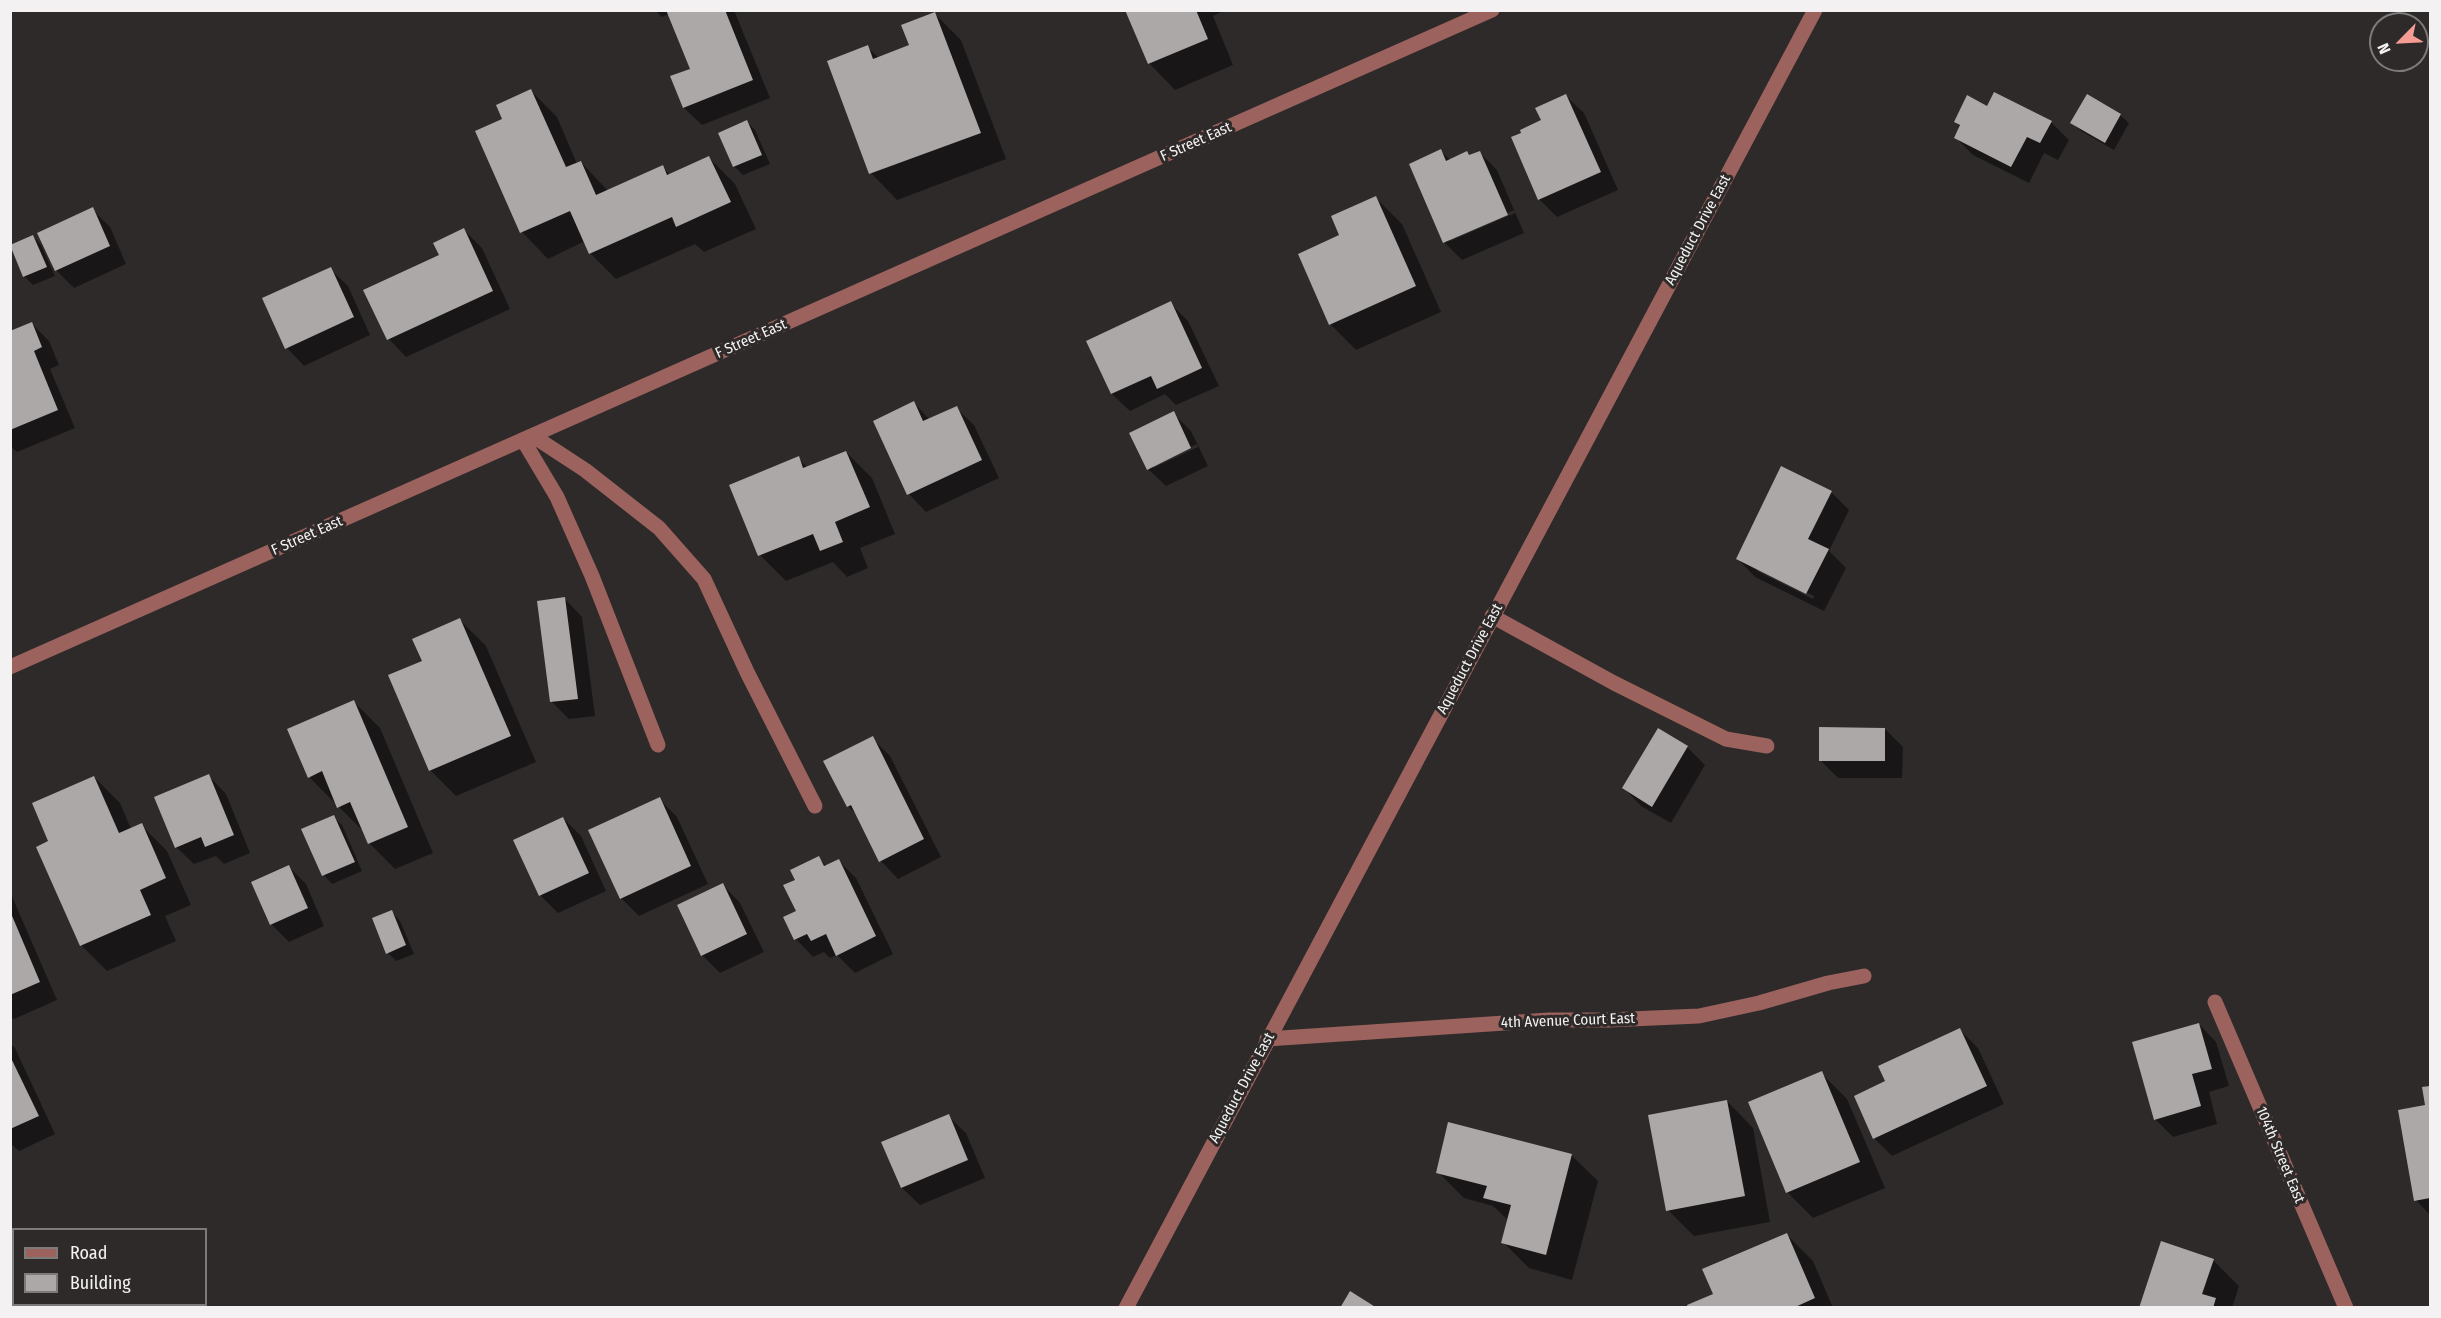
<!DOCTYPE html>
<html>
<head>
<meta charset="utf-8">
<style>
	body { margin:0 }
	#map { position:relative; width:2441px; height:1318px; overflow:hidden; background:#2e2a2a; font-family:"Fira Sans Condensed",sans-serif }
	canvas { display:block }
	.frame { position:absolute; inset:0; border:12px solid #f3f1f1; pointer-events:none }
	.legend { position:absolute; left:12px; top:1228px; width:195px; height:78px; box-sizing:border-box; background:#2e2a2a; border:2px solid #7d7a7a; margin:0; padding:8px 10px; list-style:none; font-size:18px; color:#f3f1f1 }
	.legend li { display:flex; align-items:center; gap:12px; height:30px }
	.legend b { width:30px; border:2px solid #7d7a7a }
	.north { position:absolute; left:2369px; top:12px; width:60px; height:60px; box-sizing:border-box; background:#2e2a2a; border:2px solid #7d7a7a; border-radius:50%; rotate:246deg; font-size:16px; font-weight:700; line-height:24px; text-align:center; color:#f3f1f1 }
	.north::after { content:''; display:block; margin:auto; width:21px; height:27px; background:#f59c94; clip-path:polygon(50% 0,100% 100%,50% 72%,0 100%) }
</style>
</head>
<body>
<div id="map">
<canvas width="2441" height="1318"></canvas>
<div class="frame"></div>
<ul class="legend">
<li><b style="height:8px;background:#9c625d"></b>Road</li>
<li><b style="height:16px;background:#aca8a7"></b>Building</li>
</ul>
<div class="north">N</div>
</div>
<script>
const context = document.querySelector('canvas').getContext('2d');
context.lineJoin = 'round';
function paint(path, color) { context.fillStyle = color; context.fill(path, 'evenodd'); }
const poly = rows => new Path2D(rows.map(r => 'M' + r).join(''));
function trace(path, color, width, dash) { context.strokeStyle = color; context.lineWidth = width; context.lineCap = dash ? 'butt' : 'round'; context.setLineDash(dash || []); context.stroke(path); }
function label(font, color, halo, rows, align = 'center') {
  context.font = font + ' "Fira Sans Condensed",sans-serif'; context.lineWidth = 6; context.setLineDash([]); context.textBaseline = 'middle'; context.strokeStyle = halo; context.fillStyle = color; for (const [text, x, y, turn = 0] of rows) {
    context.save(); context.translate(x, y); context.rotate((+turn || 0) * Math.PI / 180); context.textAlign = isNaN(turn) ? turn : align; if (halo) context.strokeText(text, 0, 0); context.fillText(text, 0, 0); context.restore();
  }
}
const shadow = poly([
	[655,10,734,10,770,98,702,125,684,108,672,77,692,69,669,14,662,17],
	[1126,10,1225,10,1213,16,1233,65,1175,90,1149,63],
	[935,14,961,40,1006,159,897,200,871,173,828,62,867,47,879,58,911,46],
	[531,91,557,117,577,164,581,162,608,191,663,167,670,175,709,158,735,184,756,229,704,252,695,244,616,279,590,253,585,241,548,259,522,232,477,131,504,119],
	[1566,96,1584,113,1618,190,1557,217,1539,199,1543,121],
	[1988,108,2051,122,2069,140,2058,160,2044,153,2029,183,1973,155,1955,137,1960,127,1955,122],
	[2120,115,2129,123,2114,150,2081,131,2072,123],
	[747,122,755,130,770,164,743,175,734,166],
	[1441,151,1450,160,1480,153,1497,170,1524,233,1462,260,1444,242],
	[1514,210,1515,213,1450,241,1450,238],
	[1376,198,1402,224,1441,312,1356,350,1330,324],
	[92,209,110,227,126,264,74,288,56,270],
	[464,230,482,248,510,309,406,357,389,339,441,255],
	[33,236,41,245,55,276,33,285,25,277,11,246],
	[330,269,348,286,370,335,304,366,287,348],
	[1170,303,1188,321,1219,386,1176,405,1165,394,1130,411,1112,394,1088,342],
	[31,323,49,341,59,365,50,369,75,428,17,452,10,446,10,332],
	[914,403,930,420,956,408,974,425,999,478,926,512,909,494,875,421],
	[1173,413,1191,431,1208,466,1166,486,1148,469],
	[1197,444,1198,447,1153,468,1153,465],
	[846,452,872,478,895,534,860,548,868,568,847,577,833,562,786,581,760,555,798,458,808,468],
	[1782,468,1832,493,1849,510,1829,551,1846,568,1824,611,1755,577,1738,559],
	[1757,568,1814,596,1813,599,1757,571],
	[565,599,582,617,595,716,569,719,552,702],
	[460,620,486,646,536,762,456,796,430,770],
	[354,702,380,728,433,853,395,869,369,843,365,833,309,777],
	[1885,729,1903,747,1902,778,1838,778,1820,760],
	[1658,730,1687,747,1705,765,1671,823,1641,806,1624,788],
	[872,738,890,756,941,857,898,879,881,861,859,817,848,806],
	[209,776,226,794,250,853,224,864,216,856,194,864,176,847],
	[94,777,120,803,131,829,141,825,167,851,191,905,165,916,176,941,107,971,81,945,50,842],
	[659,799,677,817,708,884,639,916,621,898],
	[333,817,342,825,362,871,332,884,324,875,303,830],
	[563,818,581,836,606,891,558,913,540,895,515,841],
	[818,858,827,866,838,860,856,878,893,954,855,973,837,955,830,958,824,952,813,957,796,939,785,918,798,912],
	[288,866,306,884,324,926,289,942,271,924,253,883],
	[723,885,740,903,764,952,720,973,702,955],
	[10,892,57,1000,14,1019,10,1016],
	[392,912,400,921,414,954,396,961,388,953],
	[2199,1024,2216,1042,2229,1086,2209,1092,2217,1124,2173,1137,2155,1119],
	[1960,1030,1978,1048,2004,1104,1892,1156,1874,1138,1887,1082],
	[10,1044,15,1048,55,1134,19,1151,10,1143],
	[1821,1073,1847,1099,1885,1188,1813,1218,1787,1192],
	[2430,1087,2430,1215,2416,1200,2427,1107,2424,1088],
	[1727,1101,1753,1128,1770,1222,1694,1236,1668,1210],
	[948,1116,966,1133,985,1178,920,1205,902,1188,883,1143],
	[1571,1155,1598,1181,1572,1280,1529,1268,1503,1242,1509,1221,1493,1206,1464,1198,1438,1172],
	[1787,1235,1813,1261,1833,1308,1690,1308,1715,1295],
	[2213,1260,2239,1286,2232,1308,2141,1308]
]);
const building = poly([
	[666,10,725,10,753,80,683,108,670,76,690,69],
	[1125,10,1196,10,1208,39,1148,64],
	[935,12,981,133,869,174,827,61,868,45,873,59,909,45,901,25],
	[531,89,566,167,581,161,596,195,663,165,667,175,709,156,731,202,676,227,672,217,589,254,570,211,520,233,475,131,502,119,496,105],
	[1994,92,2052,121,2040,143,2027,137,2011,167,1954,138,1960,125,1954,122,1967,95,1987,106],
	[1566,94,1601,172,1538,200,1511,137,1521,133,1520,130,1541,120,1535,108],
	[2087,94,2121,114,2105,143,2070,123],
	[747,120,762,155,733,167,718,133],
	[1441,149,1446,161,1467,151,1469,155,1480,151,1508,215,1443,243,1409,164],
	[1376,196,1416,286,1329,325,1298,254,1339,235,1331,216],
	[93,207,110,246,55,271,37,233],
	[464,228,493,291,387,340,363,290,439,255,433,243],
	[33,235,47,267,23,277,10,245],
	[331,267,354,317,285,349,262,298],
	[1171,301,1202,368,1157,389,1151,376,1111,394,1086,341],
	[32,322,42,347,34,351,58,410,10,430,10,331],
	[914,401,923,421,957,406,982,460,907,495,873,421],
	[1174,411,1191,448,1147,470,1129,433],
	[846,451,870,507,835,522,843,542,820,551,813,534,758,556,729,485,799,456,803,468],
	[1781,466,1832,491,1808,539,1829,549,1806,594,1736,559],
	[565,597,578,699,550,702,537,601],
	[460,618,511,736,429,771,388,675,422,661,412,639],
	[354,700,408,827,368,844,350,802,337,808,322,771,308,778,287,729],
	[1819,727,1885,728,1885,761,1819,761],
	[1658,728,1688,746,1652,807,1622,788],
	[873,736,924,839,879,862,851,805,847,807,823,761],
	[209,774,234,835,205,847,201,837,175,848,154,797],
	[94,776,119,833,142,823,166,878,140,890,151,915,80,946,36,847,48,841,32,803],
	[660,797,691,866,620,899,588,830],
	[334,815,355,862,322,876,301,829],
	[563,817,589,873,539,896,513,840],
	[819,856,824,866,839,859,876,936,836,956,826,934,811,941,807,934,794,940,783,917,796,911,783,885,795,880,790,870],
	[289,865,308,908,270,925,251,882],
	[723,883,747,934,701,956,677,905],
	[392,910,406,945,386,954,372,918],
	[10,911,40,982,10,995],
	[2199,1023,2212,1069,2192,1074,2201,1106,2154,1120,2132,1042],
	[1960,1028,1987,1086,1873,1139,1854,1096,1885,1081,1878,1066],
	[10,1056,39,1116,10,1129],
	[1822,1071,1860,1162,1786,1193,1748,1102],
	[2430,1086,2430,1198,2414,1201,2398,1110,2425,1105,2422,1087],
	[1727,1100,1745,1196,1666,1211,1648,1115],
	[949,1114,968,1160,901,1188,881,1142],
	[1448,1122,1572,1154,1546,1255,1501,1243,1511,1205,1483,1198,1487,1186,1436,1173],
	[1787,1233,1815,1298,1793,1308,1688,1308,1687,1305,1713,1294,1702,1269],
	[2161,1241,2214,1259,2202,1294,2216,1298,2213,1308,2139,1308],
	[1350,1291,1377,1308,1340,1308]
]);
const lane = poly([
	[533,436,585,470,659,528,704,579,747,672,815,806],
	[523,440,557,497,592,576,658,745],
	[1492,616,1614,683,1726,739,1767,746]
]);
const street = poly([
	[10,667,1492,10],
	[2215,1002,2346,1308],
	[1267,1039,1549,1020,1608,1020,1699,1016,1759,1003,1828,983,1864,976],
	[1126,1308,1815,10]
]);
const streetNames = [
	["F Street East",1196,142,-24],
	["Aqueduct Drive East",1698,230,-62],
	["F Street East",751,339,-24],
	["F Street East",307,536,-24],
	["Aqueduct Drive East",1470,659,-62],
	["4th Avenue Court East",1568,1021,-2],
	["Aqueduct Drive East",1242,1088,-62],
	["104th Street East",2280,1155,67]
];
paint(shadow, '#0007');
paint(building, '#aca8a7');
trace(lane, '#9c625d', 15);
trace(street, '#9c625d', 15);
label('15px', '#f3f1f1', '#2e2a2a', streetNames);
</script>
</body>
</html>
